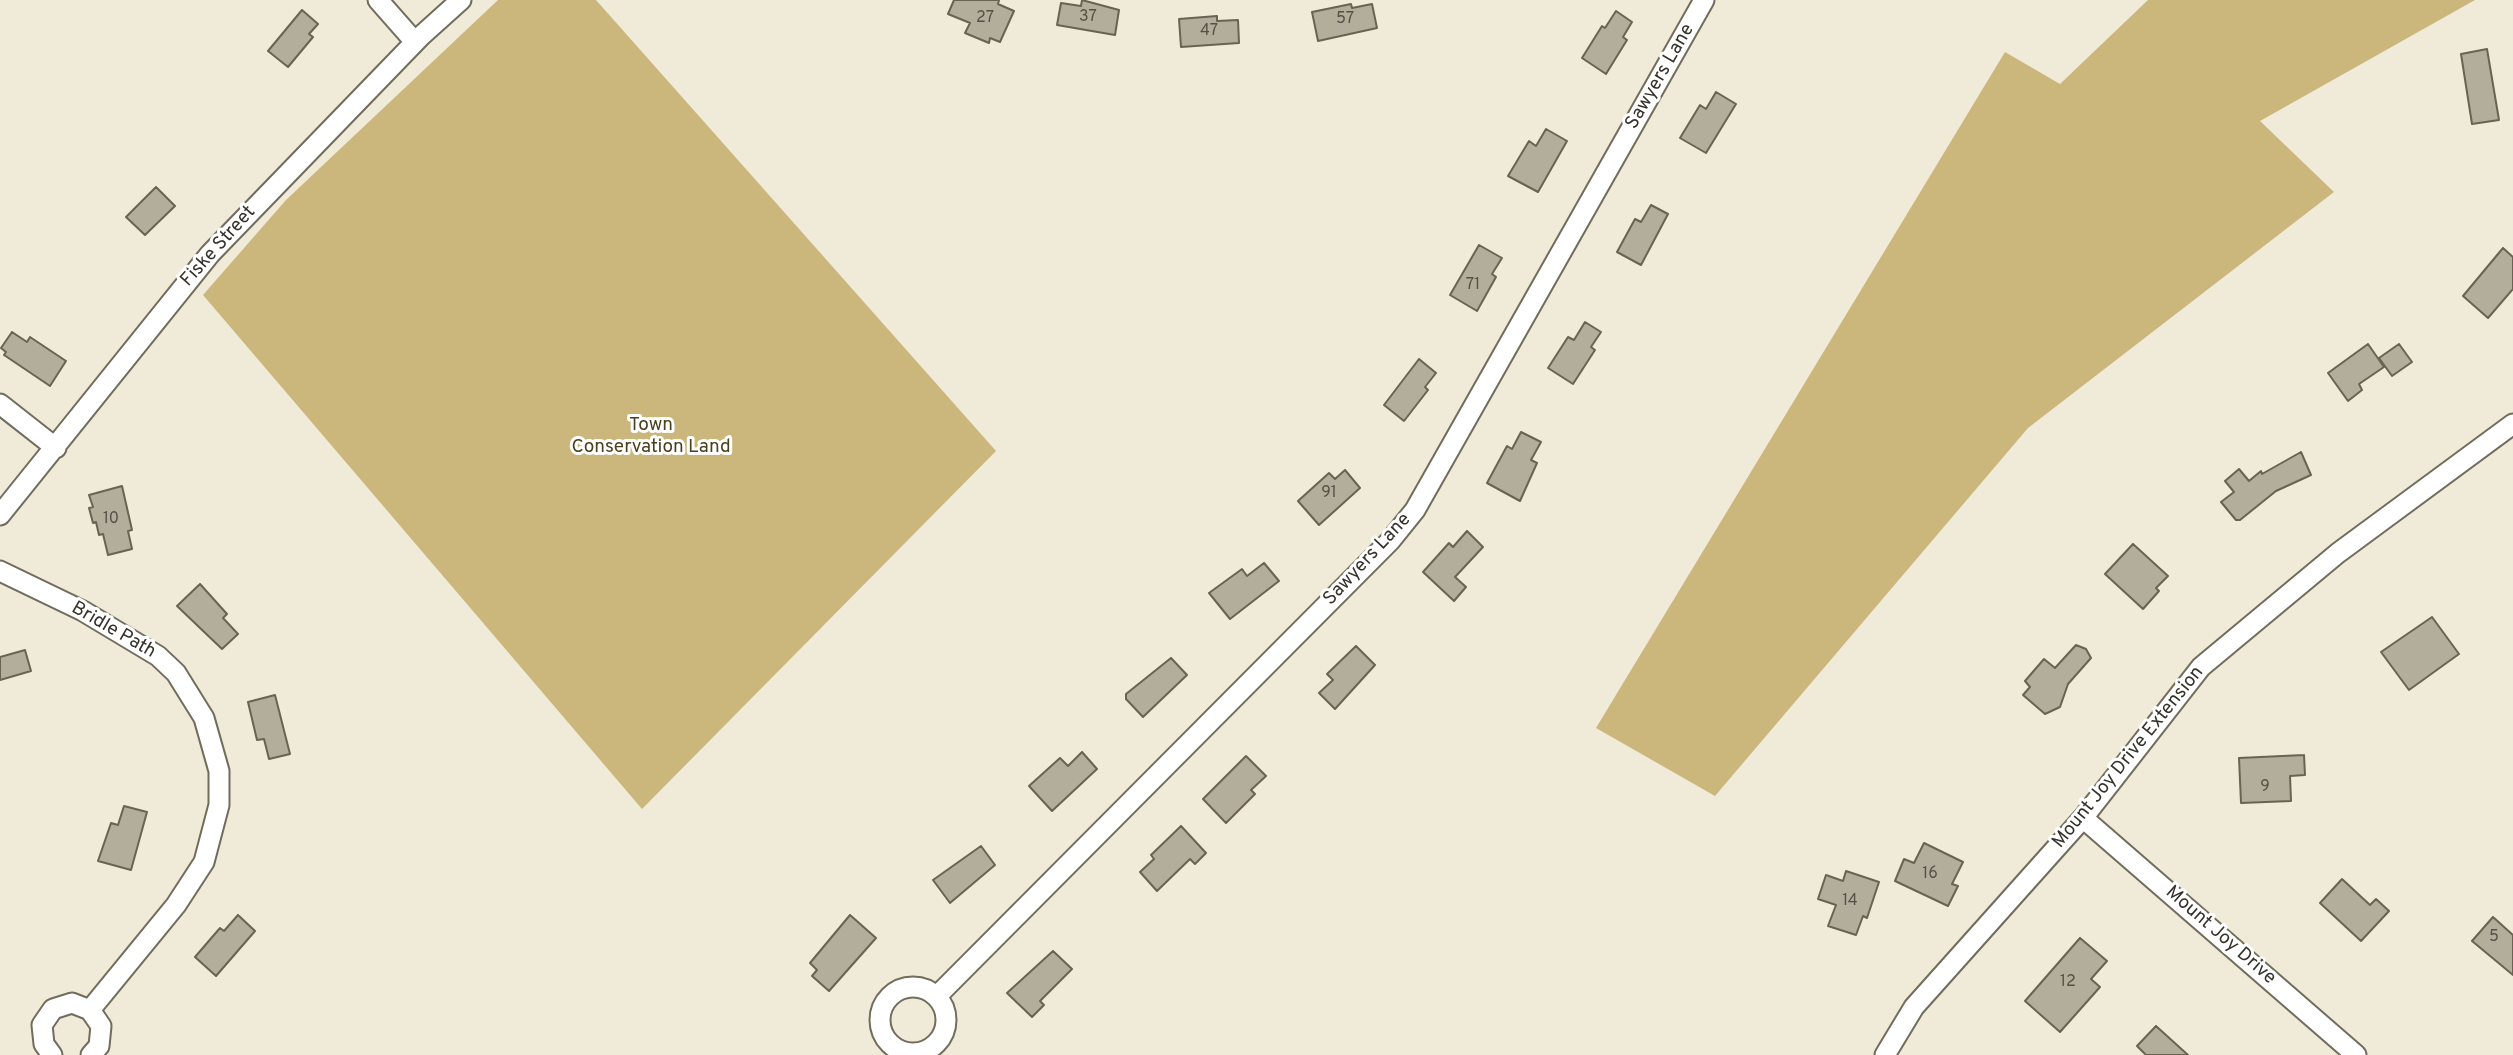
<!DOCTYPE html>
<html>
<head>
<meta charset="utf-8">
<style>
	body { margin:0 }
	canvas { display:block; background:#f0ead8 }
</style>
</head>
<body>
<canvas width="2513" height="1055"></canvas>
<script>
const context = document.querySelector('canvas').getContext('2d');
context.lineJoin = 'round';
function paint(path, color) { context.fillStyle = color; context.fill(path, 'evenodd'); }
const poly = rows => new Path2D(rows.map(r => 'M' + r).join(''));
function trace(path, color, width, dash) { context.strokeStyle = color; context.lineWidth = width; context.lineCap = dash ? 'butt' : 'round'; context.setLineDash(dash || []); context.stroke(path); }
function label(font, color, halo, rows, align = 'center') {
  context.font = font + ' Overpass,sans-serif'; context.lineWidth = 6; context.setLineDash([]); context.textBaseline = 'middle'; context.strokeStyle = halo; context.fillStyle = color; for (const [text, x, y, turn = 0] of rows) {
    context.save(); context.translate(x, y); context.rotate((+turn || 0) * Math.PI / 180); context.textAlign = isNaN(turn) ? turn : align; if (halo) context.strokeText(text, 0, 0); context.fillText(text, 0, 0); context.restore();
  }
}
const green = poly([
	[498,0,596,0,996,451,642,809,203,295,286,200],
	[2148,0,2475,0,2260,121,2334,192,2028,428,1715,796,1596,728,2005,52,2060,84]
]);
const building = poly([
	[954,0,999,0,998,4,1014,11,1000,42,990,38,989,43,965,33,970,23,948,14,954,0],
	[1082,0,1119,10,1115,35,1057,25,1061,3,1081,6,1082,0],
	[1351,4,1352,8,1372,4,1377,28,1318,41,1312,12,1351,4],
	[302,10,318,24,309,34,313,37,288,67,268,51,302,10],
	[1616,11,1632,22,1623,37,1627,40,1606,74,1582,58,1602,26,1605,28,1616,11],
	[1217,16,1217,21,1238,20,1239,43,1181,47,1179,19,1217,16],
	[2487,49,2499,120,2472,124,2461,54,2487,49],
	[1716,92,1736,104,1706,153,1680,138,1700,105,1706,109,1716,92],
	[1546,129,1567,141,1538,192,1508,176,1529,141,1536,146,1546,129],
	[156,187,175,206,145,235,126,217,156,187],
	[1651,205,1668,214,1641,265,1617,252,1635,219,1641,222,1651,205],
	[1479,245,1502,258,1492,274,1496,277,1477,311,1450,295,1479,245],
	[2503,248,2513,257,2513,289,2488,318,2463,296,2503,248],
	[1585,322,1601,332,1591,347,1595,350,1573,384,1548,368,1568,337,1574,340,1585,322],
	[12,332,27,342,30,337,66,361,50,386,4,355,6,352,1,348,12,332],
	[2368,344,2384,367,2359,384,2362,390,2348,401,2328,373,2368,344],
	[2399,344,2412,362,2392,376,2379,358,2399,344],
	[1419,359,1436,373,1425,387,1428,390,1404,421,1384,405,1419,359],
	[1521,432,1541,442,1531,460,1537,463,1520,501,1487,483,1507,446,1512,449,1521,432],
	[2301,452,2311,475,2276,491,2240,520,2236,520,2221,502,2234,492,2225,481,2239,469,2249,481,2261,471,2262,474,2301,452],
	[1345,470,1360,488,1319,525,1298,501,1329,473,1335,479,1345,470],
	[122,486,132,530,128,531,132,549,108,555,103,534,99,535,96,522,93,523,89,508,93,507,89,495,122,486],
	[1467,531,1483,547,1455,577,1466,587,1454,601,1423,572,1449,543,1453,547,1467,531],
	[2133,544,2168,576,2156,588,2159,591,2143,609,2105,574,2133,544],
	[1264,563,1279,581,1230,619,1209,593,1242,569,1247,576,1264,563],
	[200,584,227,614,223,618,238,634,222,649,177,606,200,584],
	[2432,617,2459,654,2409,690,2381,652,2432,617],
	[2076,645,2086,649,2091,658,2068,684,2060,707,2045,714,2023,695,2030,687,2025,681,2044,659,2055,668,2076,645],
	[1356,646,1375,665,1335,709,1319,693,1333,680,1327,674,1356,646],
	[25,650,31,671,0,680,0,657,25,650],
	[1171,658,1187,675,1143,717,1126,699,1126,694,1171,658],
	[275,695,290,754,269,759,264,739,257,740,248,702,275,695],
	[1082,752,1097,769,1052,811,1029,786,1060,758,1068,766,1082,752],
	[2304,755,2305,775,2290,776,2291,801,2241,803,2239,758,2304,755],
	[1246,756,1266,776,1251,790,1255,794,1226,823,1203,799,1246,756],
	[124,806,147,812,131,870,98,861,111,823,118,825,124,806],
	[1181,826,1206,853,1195,864,1190,859,1157,891,1140,872,1154,859,1151,855,1181,826],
	[1924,843,1963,862,1952,884,1958,886,1948,906,1895,881,1904,859,1914,863,1924,843],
	[981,846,995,865,950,903,933,880,981,846],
	[1846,871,1879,882,1867,918,1863,916,1856,935,1828,926,1836,905,1818,899,1826,875,1843,881,1846,871],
	[2342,879,2370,905,2376,899,2389,911,2361,941,2320,903,2342,879],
	[238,915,255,931,216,976,195,957,220,928,224,931,238,915],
	[850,915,876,938,829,991,812,976,817,970,810,963,850,915],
	[2493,917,2513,935,2513,975,2472,941,2493,917],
	[2080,938,2107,961,2091,979,2100,987,2060,1032,2025,1001,2080,938],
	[1053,951,1072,969,1040,1001,1044,1005,1032,1017,1007,993,1053,951],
	[2156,1026,2188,1055,2146,1055,2137,1046,2156,1026]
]);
const minor = poly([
	[378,0,415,42],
	[0,404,56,448],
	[0,515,210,254,421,36,461,0],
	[0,571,83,611,158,656,176,673,204,718,219,771,219,805,204,862,176,905,90,1010],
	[2083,818,2356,1055],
	'880 1020a33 33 0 1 1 66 0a33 33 0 1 1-66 0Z',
	[937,996,1390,541,1415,510,1704,0],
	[52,1055,44,1044,42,1025,53,1009,72,1003,90,1010,101,1026,99,1046,91,1055],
	[1885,1055,1914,1007,2083,818,2201,667,2338,553,2513,424]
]);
const numberNames = [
	["37",1088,18],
	["27",985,19],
	["57",1345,20],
	["47",1209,32],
	["71",1473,286],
	["91",1329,494],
	["10",111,520],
	["9",2265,788],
	["16",1930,875],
	["14",1850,902],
	["5",2494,938],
	["12",2068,983]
];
const streetNames = [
	["Sawyers Lane",1661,77,-60],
	["Fiske Street",219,247,-48],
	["Sawyers Lane",1368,560,-47],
	["Bridle Path",113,631,30],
	["Mount Joy Drive Extension",2129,758,-51],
	["Mount Joy Drive",2220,936,41]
];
const parkNames = [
	["Town",651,426],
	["Conservation Land",651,448]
];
paint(green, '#cbb77c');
paint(building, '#b3ad9c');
trace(building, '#686353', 2);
trace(minor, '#716c5c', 23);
trace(minor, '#fff', 19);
label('16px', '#545147', null, numberNames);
label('19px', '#34322b', '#fff', streetNames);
label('19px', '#4b401d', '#fff', parkNames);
</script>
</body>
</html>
